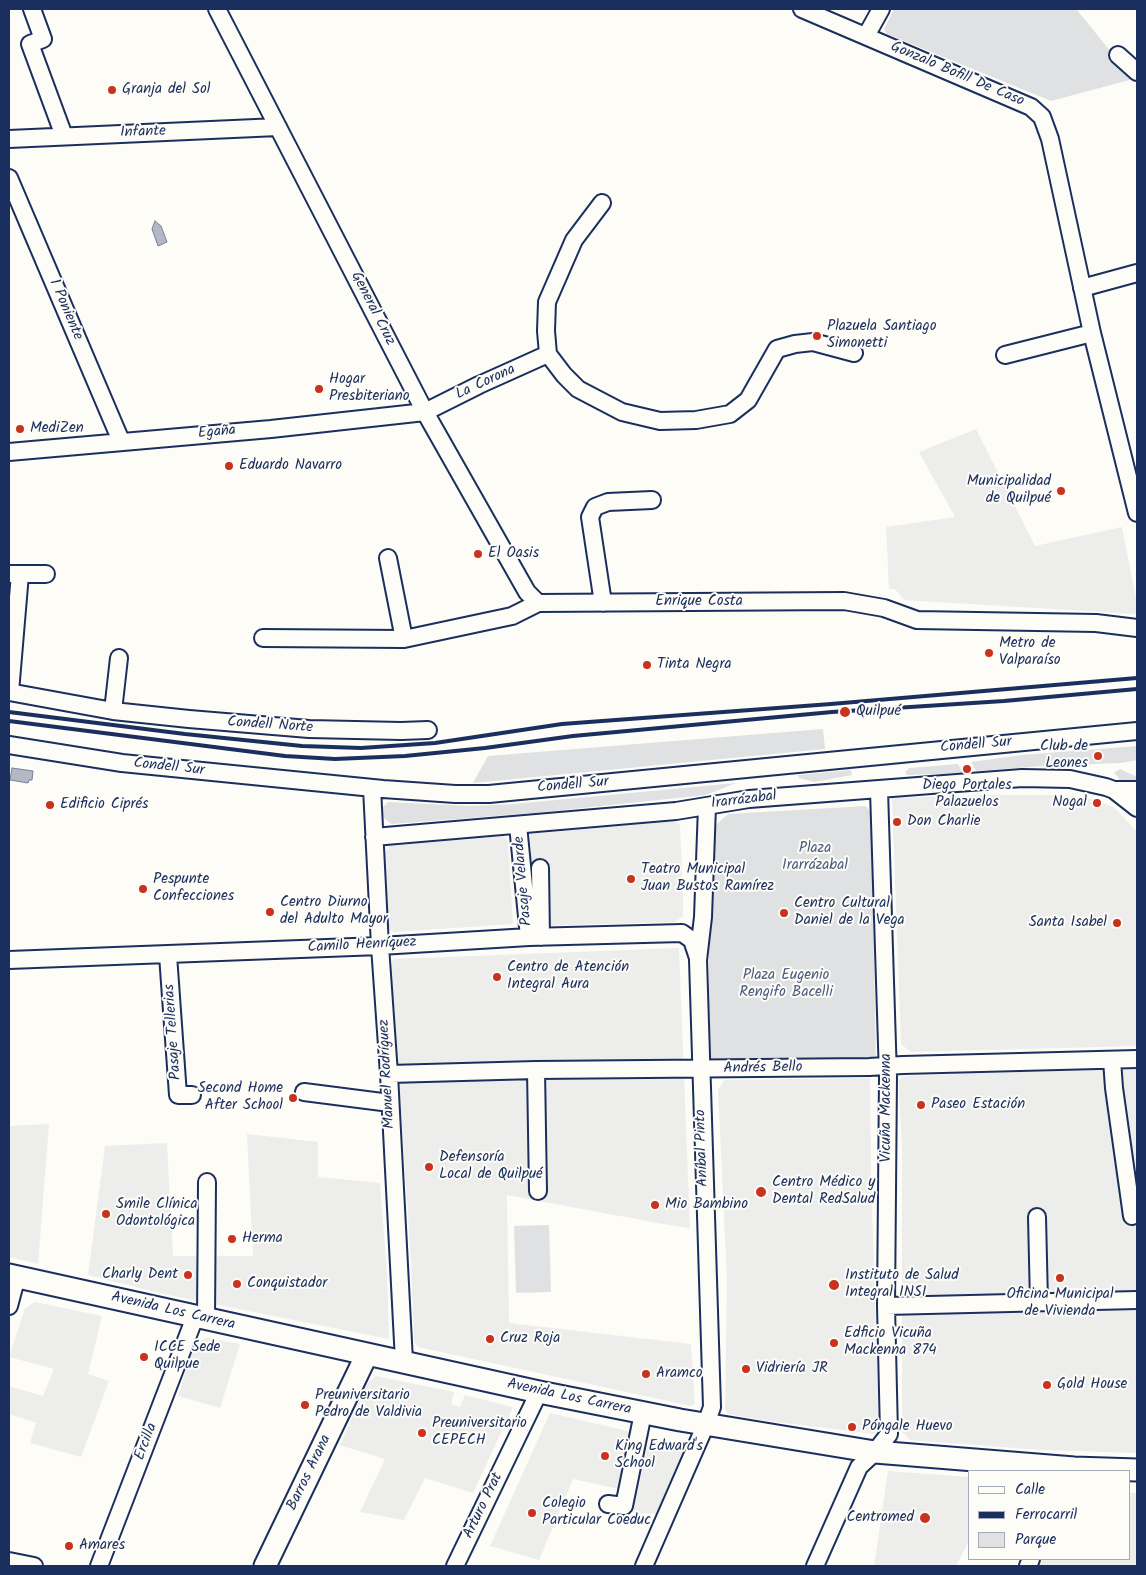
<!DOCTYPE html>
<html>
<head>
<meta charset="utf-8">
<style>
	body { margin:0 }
	#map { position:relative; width:1146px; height:1575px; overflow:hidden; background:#fdfcf7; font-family:Kalam,sans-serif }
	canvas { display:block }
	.frame { position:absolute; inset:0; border:10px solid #1b2f5e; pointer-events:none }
	.legend { position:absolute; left:968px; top:1470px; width:162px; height:90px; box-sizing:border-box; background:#fdfcf7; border:1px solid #a3aaba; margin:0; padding:6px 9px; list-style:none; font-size:15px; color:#1b2f5e }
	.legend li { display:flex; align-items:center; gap:10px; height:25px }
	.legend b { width:25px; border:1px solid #a3aaba }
</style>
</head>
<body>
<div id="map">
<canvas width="1146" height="1575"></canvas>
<div class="frame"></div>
<ul class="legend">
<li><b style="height:6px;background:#fdfcf7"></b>Calle</li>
<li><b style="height:6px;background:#1b2f5e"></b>Ferrocarril</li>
<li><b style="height:14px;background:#e0e1e3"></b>Parque</li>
</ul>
</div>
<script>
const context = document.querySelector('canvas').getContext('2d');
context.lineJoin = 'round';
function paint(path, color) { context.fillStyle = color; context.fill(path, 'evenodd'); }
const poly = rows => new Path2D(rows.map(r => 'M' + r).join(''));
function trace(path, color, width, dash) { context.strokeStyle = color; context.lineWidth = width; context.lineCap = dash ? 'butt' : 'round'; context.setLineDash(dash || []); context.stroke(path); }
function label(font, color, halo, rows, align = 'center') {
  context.font = font + ' Kalam,sans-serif'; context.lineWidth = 4; context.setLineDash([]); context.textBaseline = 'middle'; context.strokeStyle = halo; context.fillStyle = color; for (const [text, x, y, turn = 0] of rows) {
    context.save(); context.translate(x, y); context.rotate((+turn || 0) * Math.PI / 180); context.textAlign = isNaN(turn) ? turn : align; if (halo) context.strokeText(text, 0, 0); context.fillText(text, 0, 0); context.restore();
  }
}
const built = poly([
	[976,429,1035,546,1122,527,1137,604,1137,611,1135,614,904,600,895,589,889,589,886,527,955,517,919,452],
	[987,795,1059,795,1094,799,1115,808,1137,832,1137,1046,911,1052,901,1044,892,798],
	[674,821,680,825,683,895,683,916,675,922,533,926,530,834],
	[504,836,508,842,513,924,394,932,389,929,384,854,390,846],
	[679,948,690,1228,663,1224,507,1195,509,1323,691,1344,695,1404,691,1406,418,1347,414,1342,411,1261,391,963,394,959],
	[1137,1068,1137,1453,1041,1450,910,1440,902,1432,902,1147,899,1096,899,1080,902,1076],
	[870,1078,871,1173,879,1430,874,1434,768,1421,728,1414,725,1409,727,1280,718,1090,724,1080],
	[49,1124,38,1264,9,1257,9,1126],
	[247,1134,318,1142,318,1177,380,1183,387,1274,389,1339,163,1294,88,1275,105,1146,167,1143,173,1256,253,1256],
	[35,1302,102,1316,88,1374,109,1381,81,1457,30,1443,36,1423,9,1414,9,1386,43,1396,54,1369,9,1357,25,1308],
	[207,1338,240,1344,220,1408,178,1396,195,1342],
	[376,1376,454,1392,451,1404,460,1407,465,1395,513,1407,473,1493,425,1478,404,1520,360,1512,385,1459,340,1445,367,1383],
	[550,1413,632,1432,619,1489,573,1479,539,1560,490,1546],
	[649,1439,686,1446,659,1514,633,1513],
	[888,1471,970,1477,970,1539,956,1566,874,1566],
	[1130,1493,1137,1493,1137,1566,1104,1565,1103,1566,1036,1566,1040,1559,1130,1559]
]);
const green = poly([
	[894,9,1074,9,1077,10,1133,79,1051,101,887,34,884,29],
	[823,729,825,749,473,783,488,756],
	[1137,746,1137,760,1121,763,1044,766,976,771,971,762,1021,755],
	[958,764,963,773,907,775,905,772,909,768],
	[1120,769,1137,777,1137,786,1119,782,1119,778,1114,773],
	[851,770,852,775,814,782,799,778,798,775],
	[736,783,706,795,535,813,391,824,384,818,381,809,388,802,470,806,514,804],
	[866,806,871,813,876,1061,723,1063,709,1058,708,839,717,824,728,814],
	[549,1225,551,1292,516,1293,514,1226]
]);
const water = poly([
	[155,221,161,226,167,242,158,246,152,229,155,221],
	[12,768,33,771,32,780,29,780,28,783,10,780,12,768]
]);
const minor = poly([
	[32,9,43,39,30,44,64,136],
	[217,9,425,412,527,592,538,603],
	[802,9,1031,107,1042,117,1050,139,1092,333,1137,513],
	[866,36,881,9],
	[1118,55,1137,72],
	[9,139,278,127],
	[9,178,121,441],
	[1082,288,1137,273],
	[548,354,564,375,578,389,622,412,660,421,696,420,730,414,748,400,777,349,795,344,813,342,854,353],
	[548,354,546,331,547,302,574,240,602,203],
	[1005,355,1092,333],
	[9,452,271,429,425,412,479,385,548,354],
	[388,558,404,639],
	[9,574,46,574],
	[603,603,590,517,595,507,608,502,652,500],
	[263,638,404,639,512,616,538,603,844,601,884,608,917,620,1096,623,1137,628],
	[9,692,113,711,189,719,309,729,401,731,428,730],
	[10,692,20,574],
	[113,711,119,658],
	[9,745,122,763,383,789,455,794,489,794,1137,731],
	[372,788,380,946,389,1074,404,1361],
	[1114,790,1137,790],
	[518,825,529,937],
	[374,837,676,811,749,799,1022,778,1070,779,1106,787,1114,790,1137,808],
	[540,868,541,937],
	[168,955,178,1095,192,1095],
	[9,960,380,946,529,937,682,933,692,940,698,958],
	[1112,1060,1114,1088,1132,1216],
	[536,1070,538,1191],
	[389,1074,536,1070,869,1067,903,1065,1137,1059],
	[304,1092,390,1103],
	[1037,1217,1039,1302],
	[9,1306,17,1276],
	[886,1306,1137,1300],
	[206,1319,207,1182],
	[608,1504,624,1506,643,1413],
	[9,1561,34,1566],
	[99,1566,195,1317],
	[455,1566,539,1392],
	[644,1566,706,1424,712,1407,698,960,703,917,707,806],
	[815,1566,859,1467,875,1452,889,1434,886,1306,888,1077,879,790],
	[1028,1566,1031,1559]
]);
const major = poly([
	[9,1275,539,1392,680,1420,875,1452,1074,1468,1137,1470],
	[265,1566,367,1354]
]);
const rail = poly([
	[9,712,185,734,302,746,361,748,435,743,562,724,831,704,1137,678],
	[9,721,285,756,335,759,405,756,485,748,573,736,832,712,1004,701,1137,689]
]);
const markers = [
	[112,90,5,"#c8321e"],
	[817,336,5,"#c8321e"],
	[319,389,5,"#c8321e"],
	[20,429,5,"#c8321e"],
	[229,466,5,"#c8321e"],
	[1061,491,5,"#c8321e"],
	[478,554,5,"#c8321e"],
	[989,653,5,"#c8321e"],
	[647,665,5,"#c8321e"],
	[845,712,6,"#c8321e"],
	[1098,756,5,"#c8321e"],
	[967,769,5,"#c8321e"],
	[1097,803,5,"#c8321e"],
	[50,805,5,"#c8321e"],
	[897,822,5,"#c8321e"],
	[631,879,5,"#c8321e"],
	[143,889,5,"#c8321e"],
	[270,912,5,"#c8321e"],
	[784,913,5,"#c8321e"],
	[1117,923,5,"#c8321e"],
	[497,977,5,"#c8321e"],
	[293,1098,5,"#c8321e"],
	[921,1105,5,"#c8321e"],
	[429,1167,5,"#c8321e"],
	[761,1192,6,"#c8321e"],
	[655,1205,5,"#c8321e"],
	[106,1214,5,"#c8321e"],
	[232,1239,5,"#c8321e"],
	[188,1275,5,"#c8321e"],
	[1060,1278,5,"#c8321e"],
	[237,1284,5,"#c8321e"],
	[834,1285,6,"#c8321e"],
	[490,1339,5,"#c8321e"],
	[834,1343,5,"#c8321e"],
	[144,1357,5,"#c8321e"],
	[746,1369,5,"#c8321e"],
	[646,1374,5,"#c8321e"],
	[1047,1385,5,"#c8321e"],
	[305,1405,5,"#c8321e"],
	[852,1427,5,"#c8321e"],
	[422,1433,5,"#c8321e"],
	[605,1456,5,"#c8321e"],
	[532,1513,5,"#c8321e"],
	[925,1518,6,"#c8321e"],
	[69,1546,5,"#c8321e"]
];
const streetNames = [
	["Gonzalo Bofill De Caso",957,75,23],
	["Infante",143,133,-2],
	["General Cruz",372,309,63],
	["1 Poniente",65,310,67],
	["La Corona",486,383,-25],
	["Egaña",217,433,-5],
	["Enrique Costa",699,602],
	["Condell Norte",270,726,4],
	["Condell Sur",976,746,-5],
	["Condell Sur",169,768,6],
	["Condell Sur",573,786,-5],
	["Irarrázabal",744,801,-7],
	["Pasaje Velarde",524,881,-95],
	["Camilo Henríquez",362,946,-3],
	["Pasaje Tellerias",174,1032,-94],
	["Andrés Bello",763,1069,-1],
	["Manuel Rodríguez",388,1074,-93],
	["Vicuña Mackenna",887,1108,-90],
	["Aníbal Pinto",703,1148,-92],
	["Avenida Los Carrera",173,1312,13],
	["Avenida Los Carrera",569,1398,12],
	["Ercilla",147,1442,-69],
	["Barros Arana",310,1473,-64],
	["Arturo Prat",484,1506,-64]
];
const poiNames = [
	["Granja del Sol",122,90],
	["Plazuela Santiago",827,327],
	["Simonetti",827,344],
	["Hogar",329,380],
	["Presbiteriano",329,397],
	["MediZen",30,429],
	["Eduardo Navarro",239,466],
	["Municipalidad",1051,482,"right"],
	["de Quilpué",1051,499,"right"],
	["El Oasis",488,554],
	["Metro de",999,644],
	["Valparaíso",999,661],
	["Tinta Negra",657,665],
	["Quilpué",856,712],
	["Club de",1088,747,"right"],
	["Leones",1088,764,"right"],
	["Diego Portales",967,786,"center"],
	["Palazuelos",967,803,"center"],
	["Nogal",1087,803,"right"],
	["Edificio Ciprés",60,805],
	["Don Charlie",907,822],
	["Teatro Municipal",641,870],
	["Juan Bustos Ramírez",641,887],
	["Pespunte",153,880],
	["Confecciones",153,897],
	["Centro Diurno",280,903],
	["del Adulto Mayor",280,920],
	["Centro Cultural",794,904],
	["Daniel de la Vega",794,921],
	["Santa Isabel",1107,923,"right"],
	["Centro de Atención",507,968],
	["Integral Aura",507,985],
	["Second Home",283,1089,"right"],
	["After School",283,1106,"right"],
	["Paseo Estación",931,1105],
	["Defensoría",439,1158],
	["Local de Quilpué",439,1175],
	["Centro Médico y",772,1183],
	["Dental RedSalud",772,1200],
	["Smile Clínica",116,1205],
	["Odontológica",116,1222],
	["Mio Bambino",665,1205],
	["Herma",242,1239],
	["Charly Dent",178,1275,"right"],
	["Instituto de Salud",845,1276],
	["Integral INSI",845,1293],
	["Conquistador",247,1284],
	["Oficina Municipal",1060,1295,"center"],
	["de Vivienda",1060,1312,"center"],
	["Edficio Vicuña",844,1334],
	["Mackenna 874",844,1351],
	["Cruz Roja",500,1339],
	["ICCE Sede",154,1348],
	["Quilpue",154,1365],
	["Vidriería JR",756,1369],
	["Aramco",656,1374],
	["Gold House",1057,1385],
	["Preuniversitario",315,1396],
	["Pedro de Valdivia",315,1413],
	["Preuniversitario",432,1424],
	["CEPECH",432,1441],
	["Póngale Huevo",862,1427],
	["King Edward's",615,1447],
	["School",615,1464],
	["Colegio",542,1504],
	["Particular Coeduc",542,1521],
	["Centromed",914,1518,"right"],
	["Amares",79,1546]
];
const parkNames = [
	["Plaza",815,849],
	["Irarrázabal",815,866],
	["Plaza Eugenio",786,976],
	["Rengifo Bacelli",786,993]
];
paint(built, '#edeeec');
paint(green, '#e0e1e3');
paint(water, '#b3b8c5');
trace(water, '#76819c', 1);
trace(minor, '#1b2f5e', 20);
trace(major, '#1b2f5e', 25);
trace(minor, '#fdfcf7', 16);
trace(major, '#fdfcf7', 21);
trace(rail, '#1b2f5e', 4);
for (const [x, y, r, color] of markers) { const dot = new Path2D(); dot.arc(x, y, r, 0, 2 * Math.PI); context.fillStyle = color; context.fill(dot); trace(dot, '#fdfcf7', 2); }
label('15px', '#1b2f5e', '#fdfcf7', streetNames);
label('15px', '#1b2f5e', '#fdfcf7', poiNames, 'left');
label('15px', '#4c5c7f', '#fdfcf7', parkNames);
</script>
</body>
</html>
